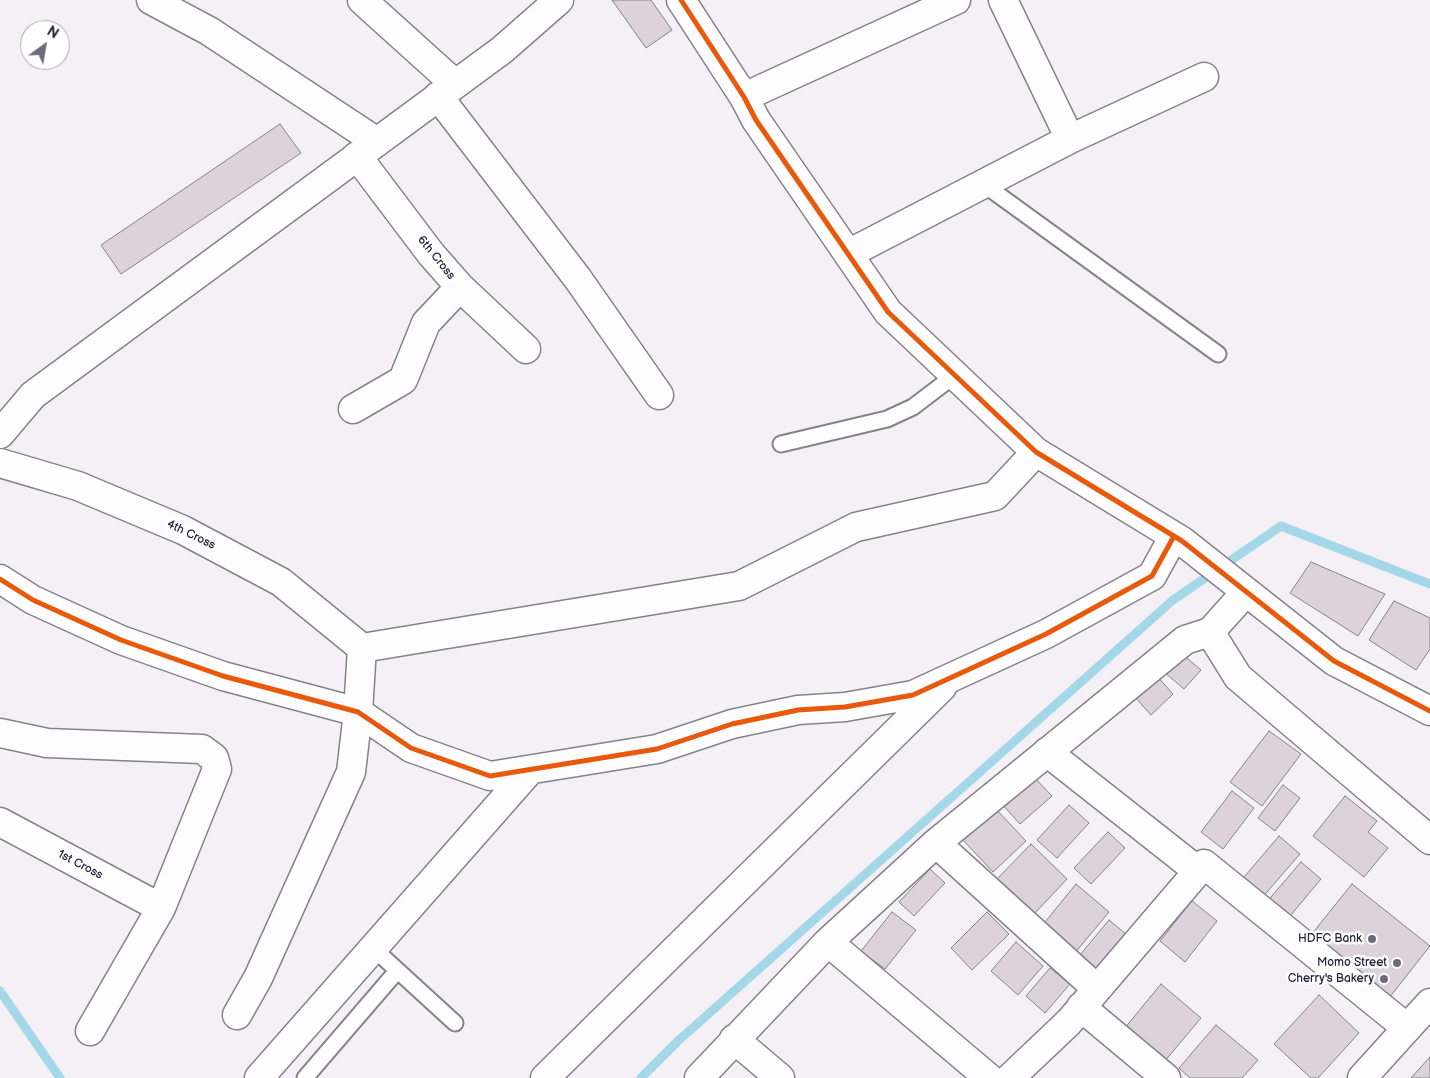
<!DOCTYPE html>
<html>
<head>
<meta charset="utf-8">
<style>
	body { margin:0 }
	#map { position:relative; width:1430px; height:1078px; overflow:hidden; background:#f5f0f5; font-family:"Balsamiq Sans",sans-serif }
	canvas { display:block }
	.north { position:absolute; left:20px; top:20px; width:50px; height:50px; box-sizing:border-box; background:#fff; border:1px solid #a7a7b1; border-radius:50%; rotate:32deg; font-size:14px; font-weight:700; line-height:20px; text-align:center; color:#22223b }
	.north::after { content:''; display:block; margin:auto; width:18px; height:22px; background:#6c6a7c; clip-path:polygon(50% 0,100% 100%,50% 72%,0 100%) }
</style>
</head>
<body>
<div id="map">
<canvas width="1430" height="1078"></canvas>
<div class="north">N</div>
</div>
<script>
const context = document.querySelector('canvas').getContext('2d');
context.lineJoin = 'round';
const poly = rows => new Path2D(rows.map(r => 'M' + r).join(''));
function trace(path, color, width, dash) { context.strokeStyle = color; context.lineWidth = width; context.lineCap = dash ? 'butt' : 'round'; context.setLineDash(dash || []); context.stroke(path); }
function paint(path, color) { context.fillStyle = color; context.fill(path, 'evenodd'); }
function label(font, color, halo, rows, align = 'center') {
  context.font = font + ' "Balsamiq Sans",sans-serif'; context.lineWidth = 5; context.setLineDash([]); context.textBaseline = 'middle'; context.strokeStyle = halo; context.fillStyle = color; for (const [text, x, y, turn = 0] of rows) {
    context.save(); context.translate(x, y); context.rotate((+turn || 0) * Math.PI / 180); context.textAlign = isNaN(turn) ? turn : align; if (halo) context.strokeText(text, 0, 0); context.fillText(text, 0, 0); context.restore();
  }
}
const stream = poly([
	[0,991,60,1078],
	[641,1078,678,1041,1173,600,1281,526,1430,584]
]);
const building = poly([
	[612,0,651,0,672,30,646,48,612,0],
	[280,124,301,153,121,274,101,245,280,124],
	[1311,562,1385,594,1358,636,1290,593,1311,562],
	[1394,601,1430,618,1430,649,1416,670,1369,640,1394,601],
	[1180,652,1201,670,1184,689,1163,671,1180,652],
	[1156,675,1173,694,1151,715,1134,696,1156,675],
	[1269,731,1301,754,1262,806,1230,782,1269,731],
	[1032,775,1052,796,1020,824,1001,803,1032,775],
	[1283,785,1300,798,1275,831,1258,818,1283,785],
	[1232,791,1254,808,1223,849,1201,832,1232,791],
	[1345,796,1377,821,1368,832,1388,848,1364,877,1313,836,1345,796],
	[1069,805,1089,823,1057,858,1037,840,1069,805],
	[994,807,1026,841,993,872,961,838,994,807],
	[1108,832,1125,848,1091,884,1074,868,1108,832],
	[1279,836,1300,854,1260,900,1239,883,1279,836],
	[1031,844,1067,879,1034,914,997,879,1031,844],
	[1301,862,1321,879,1285,922,1265,904,1301,862],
	[930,869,945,883,914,916,899,902,930,869],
	[1076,884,1109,912,1074,954,1041,927,1076,884],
	[1352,884,1430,946,1389,998,1311,935,1352,884],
	[1192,901,1217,921,1185,962,1160,941,1192,901],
	[892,912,916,930,885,969,861,951,892,912],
	[987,912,1009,934,972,970,951,948,987,912],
	[1109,920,1127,935,1093,976,1075,961,1109,920],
	[1016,942,1043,966,1018,995,991,971,1016,942],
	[1050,968,1070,984,1045,1013,1026,996,1050,968],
	[1161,984,1201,1018,1164,1062,1124,1029,1161,984],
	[1319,995,1359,1033,1318,1078,1311,1078,1274,1044,1319,995],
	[1216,1025,1258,1060,1242,1078,1190,1078,1179,1068,1216,1025],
	[1430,1057,1430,1078,1411,1078,1430,1057]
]);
const service = poly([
	[982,183,1218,354],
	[781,444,887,419,913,407,955,375],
	[373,948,455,1023],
	[305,1078,397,971]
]);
const minor = poly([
	[151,0,209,31,377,142],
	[362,0,455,84],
	[681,0,744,97,756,120,888,312,1036,452,1182,541,1334,661,1430,711],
	[438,96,578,279,659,395],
	[744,97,956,0],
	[1070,139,1204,77],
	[357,156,431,254,460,287,526,349],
	[848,254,1070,139,1003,0],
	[353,409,403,380,426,323,460,287],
	[0,463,78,486,183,530,281,582,362,648],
	[0,579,33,600,121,640,223,676,358,712,411,748,490,776,657,749,732,724,798,710,845,707,913,695,1046,634,1152,576,1174,536],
	[1210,632,1238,677,1430,840],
	[362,648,739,586,856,527,995,496,1036,452],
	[0,733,47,743,202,749,214,758,217,769,161,908,90,1031],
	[1047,752,1198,871],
	[0,822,161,908],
	[936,843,1097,989],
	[828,942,989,1078],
	[1081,1007,1166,1078],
	[237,1015,258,978,351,772,358,712,362,648],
	[734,1039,780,1078],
	[259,1078,530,770],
	[545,1078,942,687],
	[699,1078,828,942,936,843,1185,640,1210,632,1246,592],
	[1010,1078,1069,1022,1204,864,1407,1028]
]);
const tertiary = poly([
	[0,434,33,395,502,50,559,0],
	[1362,1078,1430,1003]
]);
const cycleway = poly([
	[681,0,744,97,756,120,888,312,1036,452,1182,541,1334,661,1430,711],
	[0,579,33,600,121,640,223,676,358,712,411,748,490,776,657,749,732,724,798,710,845,707,913,695,1046,634,1152,576,1174,536]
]);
const markers = [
	[1372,939,5,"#6c6a7c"],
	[1397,963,5,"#6c6a7c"],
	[1384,979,5,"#6c6a7c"]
];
const streetNames = [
	["6th Cross",436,258,51],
	["4th Cross",191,535,26],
	["1st Cross",80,865,28]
];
const poiNames = [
	["HDFC Bank",1362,939],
	["Momo Street",1387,963],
	["Cherry's Bakery",1374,979]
];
trace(stream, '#a4d8e8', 9);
paint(building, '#ddd2dc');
trace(building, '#85838a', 1);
trace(service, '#85838a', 19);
trace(minor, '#85838a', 31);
trace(tertiary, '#85838a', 31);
trace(service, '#fefdfe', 15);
trace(minor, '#fefdfe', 28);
trace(tertiary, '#fefdfe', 28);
trace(cycleway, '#e8590c', 5);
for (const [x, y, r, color] of markers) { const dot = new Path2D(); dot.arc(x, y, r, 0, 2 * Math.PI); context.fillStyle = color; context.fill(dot); trace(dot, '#fff', 2); }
label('12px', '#22223b', '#fff', streetNames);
label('12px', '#22223b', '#fff', poiNames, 'right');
</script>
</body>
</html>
